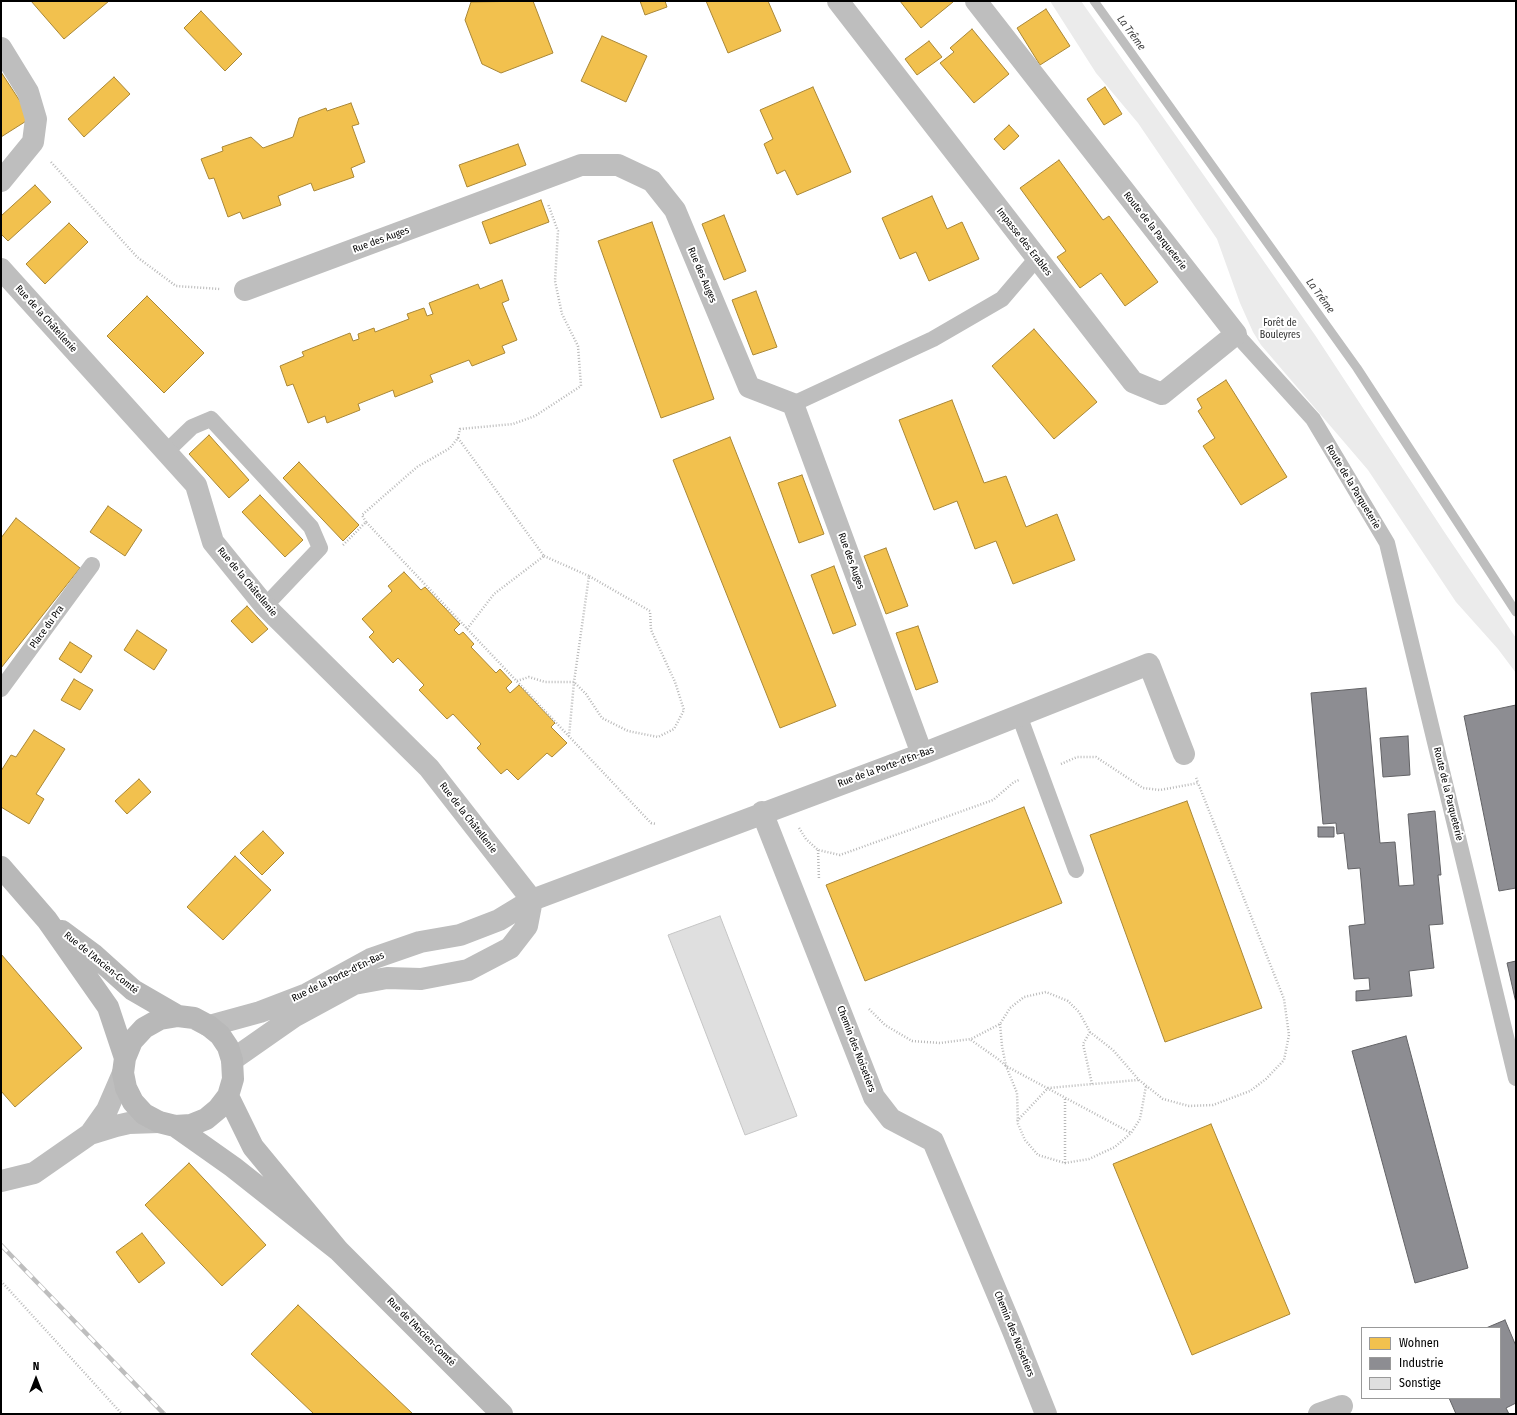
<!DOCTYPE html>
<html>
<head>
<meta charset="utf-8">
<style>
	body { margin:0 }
	#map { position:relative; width:1517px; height:1415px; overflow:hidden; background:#fff; font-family:"Fira Sans Condensed",sans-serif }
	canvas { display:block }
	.frame { position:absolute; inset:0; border:2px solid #000; pointer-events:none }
	.legend { position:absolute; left:1361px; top:1327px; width:140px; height:72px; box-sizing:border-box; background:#fff; border:1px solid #999; margin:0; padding:5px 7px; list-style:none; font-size:12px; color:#000 }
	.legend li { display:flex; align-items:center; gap:8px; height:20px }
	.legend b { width:20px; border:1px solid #999 }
	.north { position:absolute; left:16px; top:1359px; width:40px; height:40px; -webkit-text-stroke:3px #fff; paint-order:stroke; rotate:0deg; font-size:11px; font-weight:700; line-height:16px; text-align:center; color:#000 }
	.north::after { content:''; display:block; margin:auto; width:14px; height:18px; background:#000; clip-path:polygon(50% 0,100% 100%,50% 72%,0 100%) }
</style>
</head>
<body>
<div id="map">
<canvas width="1517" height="1415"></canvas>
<div class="frame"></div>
<ul class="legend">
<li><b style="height:11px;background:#f2c14e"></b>Wohnen</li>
<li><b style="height:11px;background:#8d8d92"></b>Industrie</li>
<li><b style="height:11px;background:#dfdfdf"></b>Sonstige</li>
</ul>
<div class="north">N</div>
</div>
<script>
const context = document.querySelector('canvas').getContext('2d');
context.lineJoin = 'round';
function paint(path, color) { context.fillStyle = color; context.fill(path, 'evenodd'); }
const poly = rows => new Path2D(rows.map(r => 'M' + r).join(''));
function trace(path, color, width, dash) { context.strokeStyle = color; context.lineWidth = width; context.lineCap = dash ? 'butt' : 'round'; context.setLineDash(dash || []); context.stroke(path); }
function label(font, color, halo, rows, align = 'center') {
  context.font = font + ' "Fira Sans Condensed",sans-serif'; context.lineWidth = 4; context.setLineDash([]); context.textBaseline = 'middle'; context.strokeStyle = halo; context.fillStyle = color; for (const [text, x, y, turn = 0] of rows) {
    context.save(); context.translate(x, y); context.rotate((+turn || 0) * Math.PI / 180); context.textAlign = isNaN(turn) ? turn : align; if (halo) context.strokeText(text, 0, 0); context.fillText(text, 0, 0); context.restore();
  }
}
const green = poly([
	[1050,1,1081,1,1217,194,1315,335,1445,533,1516,638,1516,673,1498,649,1456,602,1368,470,1261,345,1253,332,1240,303,1217,239,1138,123,1096,73]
]);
const homes = poly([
	[31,1,109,1,64,39,31,1],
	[533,1,553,53,501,73,482,64,465,20,471,2,533,1],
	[640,1,665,1,667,7,645,15,640,1],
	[706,1,768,1,781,31,728,53,706,1],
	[900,1,952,1,953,2,921,28,900,1],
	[1046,9,1070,46,1040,65,1017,28,1046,9],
	[201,11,242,54,225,71,184,28,201,11],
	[972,29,1009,74,974,103,940,63,954,52,950,48,972,29],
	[602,36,647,56,626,102,581,81,602,36],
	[929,41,942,57,917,75,905,59,929,41],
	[1,72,31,118,1,137,1,72],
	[114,77,130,94,84,137,68,119,114,77],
	[813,87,851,172,797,195,785,170,777,174,764,144,773,139,760,110,813,87],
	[1105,87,1122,114,1104,125,1087,99,1105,87],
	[351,103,359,124,352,126,365,162,351,168,354,177,314,191,311,183,278,196,281,205,243,219,240,212,228,217,214,178,209,179,201,159,223,151,222,147,251,137,263,148,293,137,299,118,326,108,327,111,351,103],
	[1009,125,1019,136,1004,150,994,139,1009,125],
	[518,144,526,165,467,187,459,165,518,144],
	[1059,160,1103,220,1109,216,1158,282,1125,306,1101,273,1080,288,1057,257,1066,251,1020,188,1059,160],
	[35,185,51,202,8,241,1,234,1,216,35,185],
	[932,196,947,229,962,222,979,259,929,281,916,252,900,259,882,218,932,196],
	[541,200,549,222,490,244,482,222,541,200],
	[724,215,746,271,724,280,702,224,724,215],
	[652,222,714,399,661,418,598,241,652,222],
	[69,223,88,242,45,284,26,264,69,223],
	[502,280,509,300,502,303,517,340,502,346,505,353,472,366,469,360,430,375,433,382,395,397,393,390,358,404,360,410,327,423,325,416,308,423,293,384,287,386,280,366,304,356,302,352,350,333,353,341,359,339,358,334,374,328,375,332,409,319,407,314,424,308,427,316,433,314,429,303,478,284,480,289,502,280],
	[756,291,777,347,753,355,732,300,756,291],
	[147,296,204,353,164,393,107,336,147,296],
	[1034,329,1097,402,1054,439,992,366,1034,329],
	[1226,380,1287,477,1241,505,1203,446,1215,438,1198,411,1202,408,1197,399,1226,380],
	[952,400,984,483,1006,476,1026,527,1057,514,1075,560,1013,584,996,541,975,549,957,501,934,510,899,420,952,400],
	[209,435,249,480,229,498,189,454,209,435],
	[730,437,836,706,780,728,673,460,730,437],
	[299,462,359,525,343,541,283,478,299,462],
	[802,475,824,534,799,543,778,483,802,475],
	[260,495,303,540,285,557,242,512,260,495],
	[108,506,142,530,125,556,90,532,108,506],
	[16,518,80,568,1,668,1,538,16,518],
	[886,548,908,606,886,614,864,556,886,548],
	[834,566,856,625,833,634,811,575,834,566],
	[404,572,421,590,425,587,460,624,454,630,459,635,463,632,474,644,471,647,496,673,500,669,512,682,506,688,510,693,519,685,555,723,551,727,567,743,552,757,547,753,518,780,507,769,501,774,477,748,481,744,453,714,447,719,419,690,424,685,398,658,393,663,369,637,374,632,362,619,392,591,388,586,404,572],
	[247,606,268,629,252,643,231,621,247,606],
	[918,626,938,682,916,690,896,633,918,626],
	[137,630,167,650,154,670,124,650,137,630],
	[70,642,92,656,81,673,59,659,70,642],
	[74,679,93,690,80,710,61,700,74,679],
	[34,730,65,749,36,794,44,799,29,824,1,807,1,771,11,755,16,757,34,730],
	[139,779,151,792,127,814,115,801,139,779],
	[1187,801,1262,1008,1165,1042,1090,835,1187,801],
	[1024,807,1062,903,865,981,826,885,1024,807],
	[263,831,284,853,262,875,240,853,263,831],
	[235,856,271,890,223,940,187,907,235,856],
	[1,954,82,1048,15,1107,1,1091,1,954],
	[1211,1124,1290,1314,1192,1355,1113,1164,1211,1124],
	[189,1163,266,1245,222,1286,145,1205,189,1163],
	[142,1233,165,1263,139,1283,116,1252,142,1233],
	[298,1305,413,1414,314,1414,251,1354,298,1305]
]);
const industry = poly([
	[1366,688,1380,843,1395,842,1399,886,1414,885,1408,814,1435,811,1441,875,1438,875,1443,924,1429,925,1434,968,1409,971,1412,996,1356,1001,1356,991,1370,990,1369,978,1354,979,1349,926,1365,924,1360,868,1348,869,1344,833,1337,834,1336,823,1323,824,1311,693,1366,688],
	[1516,705,1516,888,1499,891,1464,716,1516,705],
	[1408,736,1410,775,1383,777,1380,738,1408,736],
	[1318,827,1334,827,1334,837,1318,837,1318,827],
	[1516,961,1516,1003,1507,963,1516,961],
	[1406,1036,1468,1268,1415,1283,1352,1051,1406,1036],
	[1505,1320,1516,1346,1516,1403,1506,1408,1509,1414,1456,1414,1449,1398,1500,1398,1500,1328,1486,1328,1505,1320]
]);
const stream = poly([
	[1094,1,1357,368,1516,612]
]);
const building = poly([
	[720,916,797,1116,745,1135,668,935,720,916]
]);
const path = poly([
	[51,162,137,257,176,286,220,289],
	[458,438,544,556,494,594,467,629],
	[366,522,362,515,417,467,450,448,458,438,460,429,513,424,535,416,581,386,578,346,562,314,555,281,558,231,548,204],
	[343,545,366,522,651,823,656,824],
	[544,556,589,576,574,682,569,736],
	[517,681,529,677,545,682,574,682,586,694,602,718,628,731,658,737,674,729,684,710,675,682,651,630,650,611,589,576],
	[1061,764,1077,757,1096,757,1143,788,1160,790,1198,783,1196,777],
	[799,828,806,839,818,850,840,855,993,800,1014,782,1019,780],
	[818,850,819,880],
	[869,1009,885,1025,912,1041,940,1043,971,1039,1000,1024,1010,1008,1024,997,1046,992,1068,1001,1079,1012,1090,1032,1113,1050,1139,1080,1163,1099,1189,1106,1213,1105,1250,1091,1266,1079,1284,1060,1289,1035,1284,999,1198,783],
	[1000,1024,1002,1046,1006,1066,1017,1093,1018,1124,1025,1140,1038,1155,1065,1163,1089,1159,1115,1147,1131,1133],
	[1090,1032,1083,1044,1092,1084],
	[971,1040,998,1059,1006,1066,1131,1133,1140,1119,1146,1086],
	[1017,1121,1048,1088,1138,1080],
	[1065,1163,1065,1097],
	[1,1281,122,1414]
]);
const service = poly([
	[1236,334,1313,419,1387,543,1516,1078],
	[793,404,933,339,1002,299,1037,258],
	[166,452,192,427,211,419,311,527,320,548,265,606],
	[1,689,92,565],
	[1019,715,1076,870]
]);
const minor = poly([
	[838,1,1133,382,1162,394,1236,334,976,1],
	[1,48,28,92,36,119,33,142,1,181],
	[1,269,196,485,213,542,265,606,429,768,532,900],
	[245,290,581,165,618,165,652,181,675,210,749,387,793,404,922,754],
	[762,812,874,1097,891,1119,933,1141,1013,1331,1046,1414],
	[209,1026,260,1012,307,994,371,959,420,942,460,935,499,920,532,900,922,754,1149,664,1184,754],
	[232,1060,272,1032,295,1016,354,984,387,978,421,979,468,970,510,948,527,926,532,900],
	[90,1134,107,1110,123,1073],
	[1,1181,34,1173,90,1134,116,1126,129,1123,159,1122],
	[1319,1414,1342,1406]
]);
const secondary = poly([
	[1,867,47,920,108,1007,125,1058],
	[62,931,93,954,133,990,178,1016],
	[228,1096,253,1147,338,1250,502,1414],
	[175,1126,191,1125,206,1119,218,1109,228,1096,233,1079,232,1060,228,1047,220,1035,209,1026,194,1018,178,1016,160,1019,144,1028,132,1041,125,1058,123,1073,126,1088,133,1102,144,1114,159,1122,175,1126,233,1167,338,1250]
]);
const rail = poly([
	[1,1245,164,1414]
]);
const streetNames = [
	["Route de la Parqueterie",1155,231,52],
	["Rue des Auges",381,240,-20],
	["Impasse des Erables",1024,242,52],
	["Rue des Auges",702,275,67],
	["Rue de la Châtellenie",46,319,48],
	["Route de la Parqueterie",1353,487,59],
	["Rue des Auges",851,561,70],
	["Rue de la Châtellenie",247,582,50],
	["Place du Pra",47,627,-54],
	["Rue de la Porte-d'En-Bas",886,767,-20],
	["Route de la Parqueterie",1448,794,76],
	["Rue de la Châtellenie",468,818,52],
	["Rue de l'Ancien-Comté",101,963,39],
	["Rue de la Porte-d'En-Bas",338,977,-26],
	["Chemin des Noisetiers",856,1049,69],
	["Rue de l'Ancien-Comté",421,1332,45],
	["Chemin des Noisetiers",1014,1334,68]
];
const parkNames = [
	["Forêt de",1280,323],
	["Bouleyres",1280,335]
];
const waterNames = [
	["La Trême",1131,33,54],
	["La Trême",1320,296,54]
];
paint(green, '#ebebeb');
paint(homes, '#f2c14e');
trace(homes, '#a98737', 1);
paint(industry, '#8d8d92');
trace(industry, '#636366', 1);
trace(stream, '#bebebe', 9);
paint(building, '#dfdfdf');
trace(building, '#c6c6c6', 1);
trace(path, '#b9b9b9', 2.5, [1, 2]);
trace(service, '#bebebe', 16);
trace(minor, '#bebebe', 22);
trace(secondary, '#b8b8b8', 22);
trace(rail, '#bebebe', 4.5);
trace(rail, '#fff', 3, [9]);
label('10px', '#000', '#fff', streetNames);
label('10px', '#323232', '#fff', parkNames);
label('italic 11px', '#434343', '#fff', waterNames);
</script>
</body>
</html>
